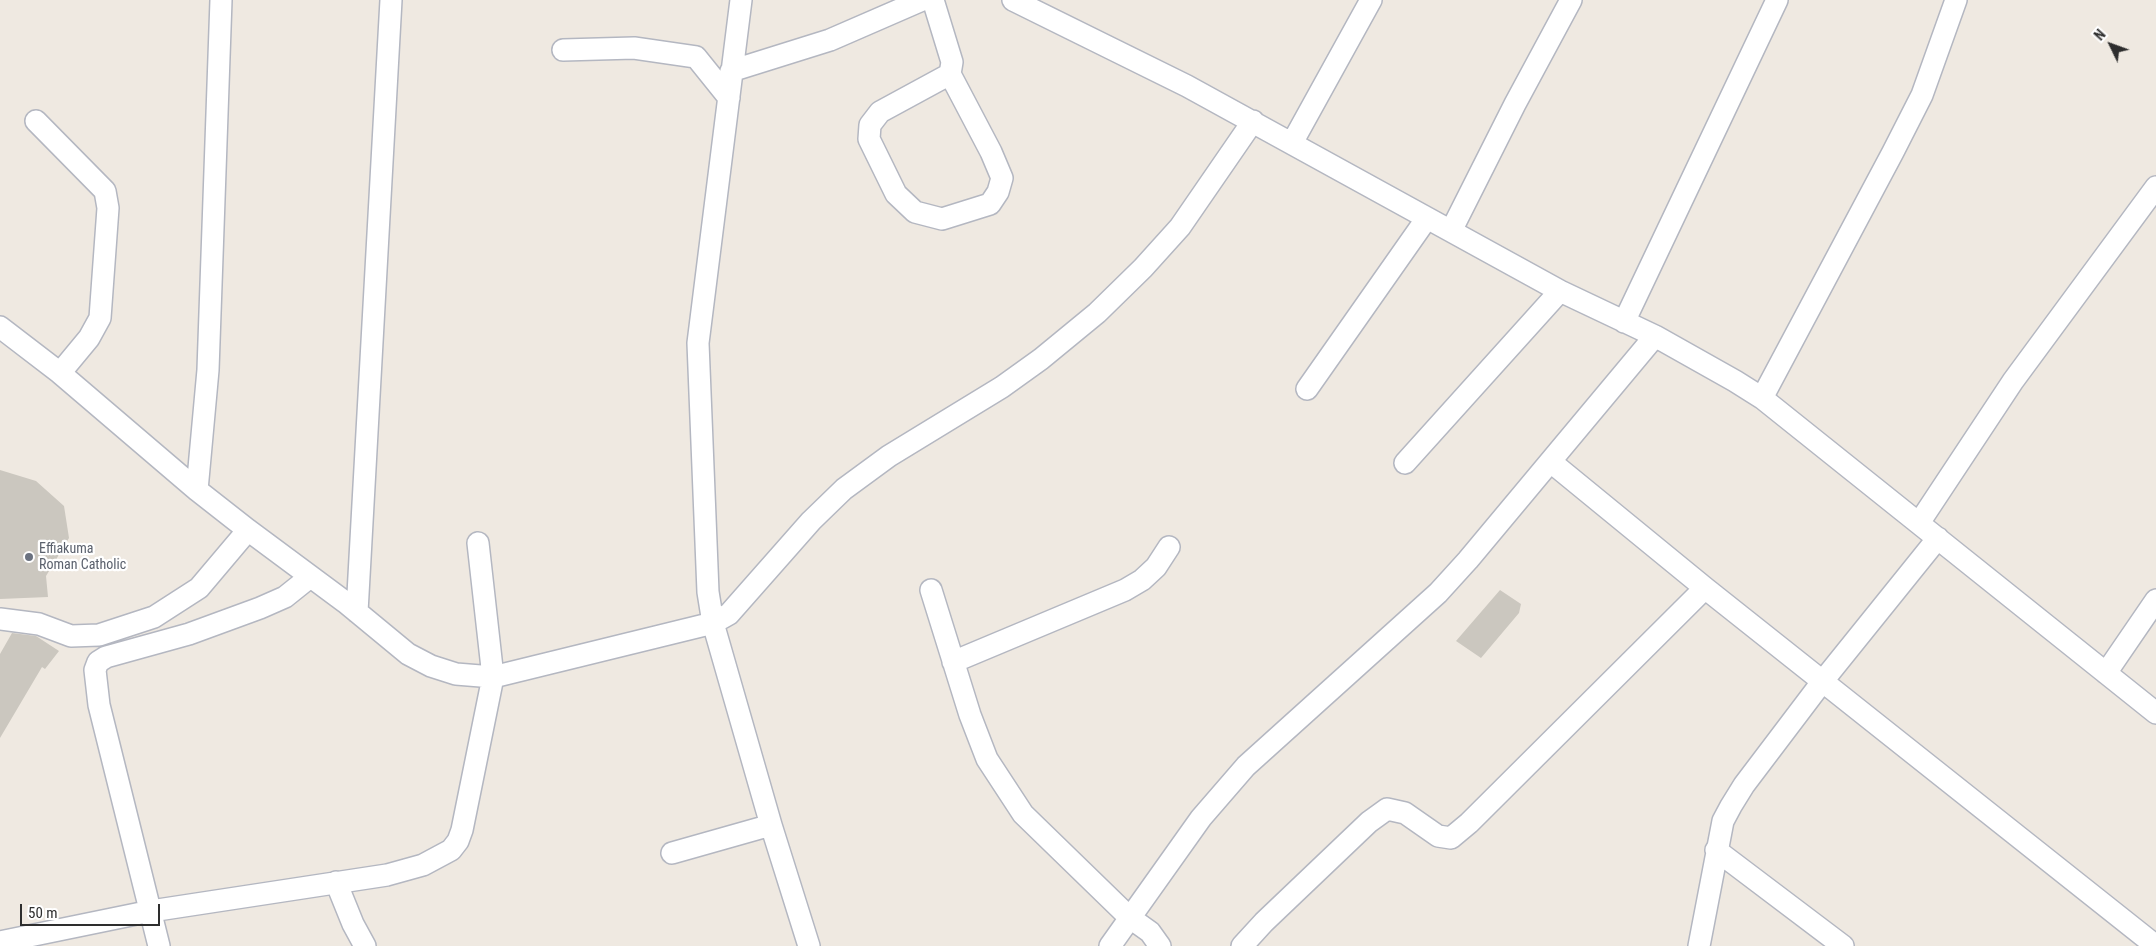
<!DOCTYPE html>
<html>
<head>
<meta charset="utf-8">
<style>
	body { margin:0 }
	#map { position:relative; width:2156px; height:946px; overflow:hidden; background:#efe9e1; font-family:"Roboto Condensed",sans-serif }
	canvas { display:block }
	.north { position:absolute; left:2086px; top:20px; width:50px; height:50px; -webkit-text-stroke:4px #fff; paint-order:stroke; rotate:312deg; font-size:14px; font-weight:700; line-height:20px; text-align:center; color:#2e2e2e }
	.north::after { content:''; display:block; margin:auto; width:18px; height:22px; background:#2e2e2e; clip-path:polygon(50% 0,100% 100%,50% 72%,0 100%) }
	.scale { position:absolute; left:20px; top:904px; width:140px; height:22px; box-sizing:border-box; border:2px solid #2e2e2e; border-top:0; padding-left:6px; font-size:15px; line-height:18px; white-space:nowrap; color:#2e2e2e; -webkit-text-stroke:4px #fff; paint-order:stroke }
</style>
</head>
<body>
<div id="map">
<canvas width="2156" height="946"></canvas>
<div class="north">N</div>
<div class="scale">50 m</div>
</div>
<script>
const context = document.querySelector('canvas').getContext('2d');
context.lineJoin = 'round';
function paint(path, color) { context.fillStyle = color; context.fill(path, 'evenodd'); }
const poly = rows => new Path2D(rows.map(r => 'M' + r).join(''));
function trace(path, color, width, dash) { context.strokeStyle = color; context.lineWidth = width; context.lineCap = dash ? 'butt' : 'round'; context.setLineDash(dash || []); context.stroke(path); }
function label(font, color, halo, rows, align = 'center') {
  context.font = font + ' "Roboto Condensed",sans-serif'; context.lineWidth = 4.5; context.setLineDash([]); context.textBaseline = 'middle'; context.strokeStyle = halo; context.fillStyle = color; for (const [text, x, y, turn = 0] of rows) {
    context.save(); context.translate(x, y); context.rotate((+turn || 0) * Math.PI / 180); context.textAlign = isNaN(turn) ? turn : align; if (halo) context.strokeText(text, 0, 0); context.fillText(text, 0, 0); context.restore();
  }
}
const building = poly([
	[0,470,36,481,64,506,69,538,46,576,48,597,0,599],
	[1500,590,1521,604,1519,613,1481,658,1456,641],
	[12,633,36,636,59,651,45,669,42,667,0,738,0,654]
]);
const minor = poly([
	[741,0,698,343,708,592,713,623,771,825,809,946],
	[933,0,952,62,950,74,991,152,1002,178,998,192,990,204,942,219,915,212,896,194,869,139,870,125,880,112,950,74],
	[1013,0,1187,86,1560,291,1655,336,1735,381,1762,398,2156,713],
	[563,50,634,48,696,57,729,98],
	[731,71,830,40,922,0],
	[36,121,105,191,108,208,100,318,89,338,60,373],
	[1292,143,1371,0],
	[1451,231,1515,104,1571,0],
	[1624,322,1777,0],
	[0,327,60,373,197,490,248,530,345,602,408,654,431,666,456,674,493,677,713,623,729,614,811,521,844,489,889,456,1002,387,1041,359,1097,313,1143,268,1180,227,1253,121],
	[1307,389,1427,218],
	[1762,398,1893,152,1922,95,1956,0],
	[1551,462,1705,588,2156,946],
	[1405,463,1560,291],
	[197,490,208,370,221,0],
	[1919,523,2013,381,2156,187],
	[931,590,970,715,987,759,1023,814,1129,917,1150,932,1160,946],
	[357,612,391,0],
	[0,619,39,624,71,636,99,635,154,617,199,588,248,530],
	[953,662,1125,590,1142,580,1156,567,1169,547],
	[2106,673,2156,600],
	[1716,850,1843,946],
	[672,853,771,825],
	[336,882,353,924,365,946],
	[0,942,151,911,387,875,423,865,451,850,458,841,462,830,493,677,478,543],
	[159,946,99,705,95,670,98,662,106,657,189,634,260,608,285,597,310,577],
	[1110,946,1201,818,1246,766,1438,593,1468,560,1655,336],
	[1242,946,1264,922,1369,822,1387,809,1405,813,1438,836,1451,838,1469,823,1705,588],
	[1699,946,1723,821,1731,806,1744,785,1822,682,1938,538]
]);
const markers = [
	[29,557,5,"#6b7280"]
];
const worshipNames = [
	["Effiakuma",39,549],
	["Roman Catholic",39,565]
];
paint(building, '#cbc7bf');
trace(minor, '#b4b7c1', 24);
trace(minor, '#fff', 21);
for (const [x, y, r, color] of markers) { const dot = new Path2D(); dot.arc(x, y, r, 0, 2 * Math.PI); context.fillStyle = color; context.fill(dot); trace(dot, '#fff', 2); }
label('14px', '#5b616d', '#fff', worshipNames, 'left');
</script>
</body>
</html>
